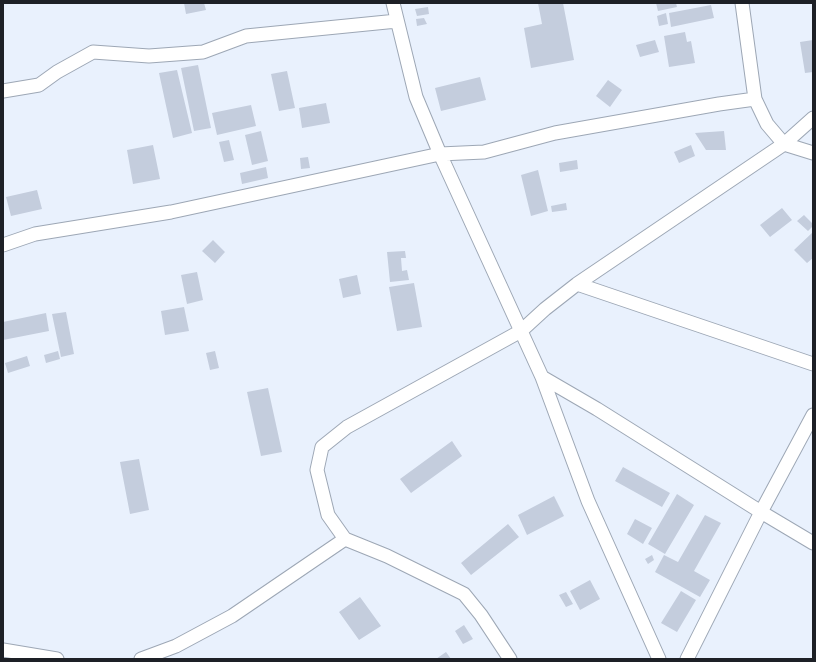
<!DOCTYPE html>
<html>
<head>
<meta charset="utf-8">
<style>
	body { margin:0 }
	#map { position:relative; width:816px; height:662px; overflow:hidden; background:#e9f1fd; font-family:Lato,sans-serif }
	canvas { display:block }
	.frame { position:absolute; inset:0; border:4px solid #1d2026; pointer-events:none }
</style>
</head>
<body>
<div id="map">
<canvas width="816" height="662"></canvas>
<div class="frame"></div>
</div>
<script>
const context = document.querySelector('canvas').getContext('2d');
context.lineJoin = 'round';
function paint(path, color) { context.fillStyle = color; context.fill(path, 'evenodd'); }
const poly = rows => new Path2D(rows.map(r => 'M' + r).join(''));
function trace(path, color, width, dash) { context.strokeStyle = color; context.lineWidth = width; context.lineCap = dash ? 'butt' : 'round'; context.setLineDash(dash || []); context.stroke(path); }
const building = poly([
	[184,3,204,3,206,10,186,14],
	[538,3,563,3,574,60,531,68,524,28,542,24],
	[656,3,676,3,677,7,658,11],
	[711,5,714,18,671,27,669,13],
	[428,7,429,14,417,16,415,9],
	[666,13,668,24,659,26,657,16],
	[424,18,427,24,417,26,416,19],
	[685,32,687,42,691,41,695,63,669,67,664,36],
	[655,40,659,52,640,57,636,45],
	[813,40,813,72,805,73,800,42],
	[198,65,211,128,194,131,181,68],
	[177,70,192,133,173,138,159,73],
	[287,71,295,108,279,111,271,74],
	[480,77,486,100,441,111,435,88],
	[608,80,622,90,610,107,596,96],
	[326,103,330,123,302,128,299,108],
	[251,105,256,126,217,135,212,113],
	[261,131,268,161,252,165,245,135],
	[724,131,726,150,706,150,695,133],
	[229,140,234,160,224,162,219,142],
	[153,145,160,179,133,184,127,150],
	[691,145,695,156,679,163,674,152],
	[308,157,310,168,301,169,300,158],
	[577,160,578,169,560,172,559,163],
	[266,167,268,178,242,184,240,173],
	[538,170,548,211,531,216,521,175],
	[37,190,42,209,11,216,6,197],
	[566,203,567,210,552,212,551,206],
	[782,208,792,220,770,237,760,225],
	[804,215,813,224,813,226,808,231,797,221],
	[813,232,813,258,807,263,794,250],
	[213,240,225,252,215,263,202,251],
	[405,251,406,258,401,258,402,271,407,270,409,280,390,282,387,252],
	[197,272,203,300,187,304,181,275],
	[357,275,361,294,343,298,339,279],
	[414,283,422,327,397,331,389,287],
	[184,307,189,331,165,335,161,311],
	[66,312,74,354,61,357,52,314],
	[46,313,49,331,3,340,3,322],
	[58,351,60,359,46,363,44,355],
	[215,351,219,368,210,370,206,353],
	[27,356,30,366,8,373,5,363],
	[268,388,282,452,261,456,247,392],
	[452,441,462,456,411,493,400,479],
	[139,459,149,510,130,514,120,462],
	[623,467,670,493,662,507,615,481],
	[677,494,694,505,665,554,648,544],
	[554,496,564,516,527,535,518,515],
	[705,515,721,523,694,571,710,580,700,597,655,572,664,555,678,562],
	[635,519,652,528,643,544,627,534],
	[508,524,519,537,471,575,461,563],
	[652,555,654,560,648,564,645,559],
	[590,580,600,599,580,610,570,591],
	[681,591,696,600,677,632,661,623],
	[566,592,573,604,566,607,559,595],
	[360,597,381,626,359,640,339,612],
	[464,625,473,639,463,644,455,631],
	[446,652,451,659,436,659]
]);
const street = poly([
	[393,3,416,97,440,154,542,377,588,501,659,659],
	[742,3,755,99,767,124,784,144,813,118],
	[3,91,39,85,57,72,93,52,149,56,203,52,246,36,397,21],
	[3,245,35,234,171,212,440,154,484,152,555,133,719,104,755,99],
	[577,284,813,364],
	[542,377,597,409,761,512,813,543],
	[3,650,57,659],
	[141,659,176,646,232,616,345,539],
	[510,659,481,615,464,594,387,556,345,539,328,515,317,470,322,447,347,427,521,331,545,309,577,284,784,144,813,153],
	[687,659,761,512,813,415]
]);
paint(building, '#c4cddd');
trace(street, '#9da7b5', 15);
trace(street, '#fff', 13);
</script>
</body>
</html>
